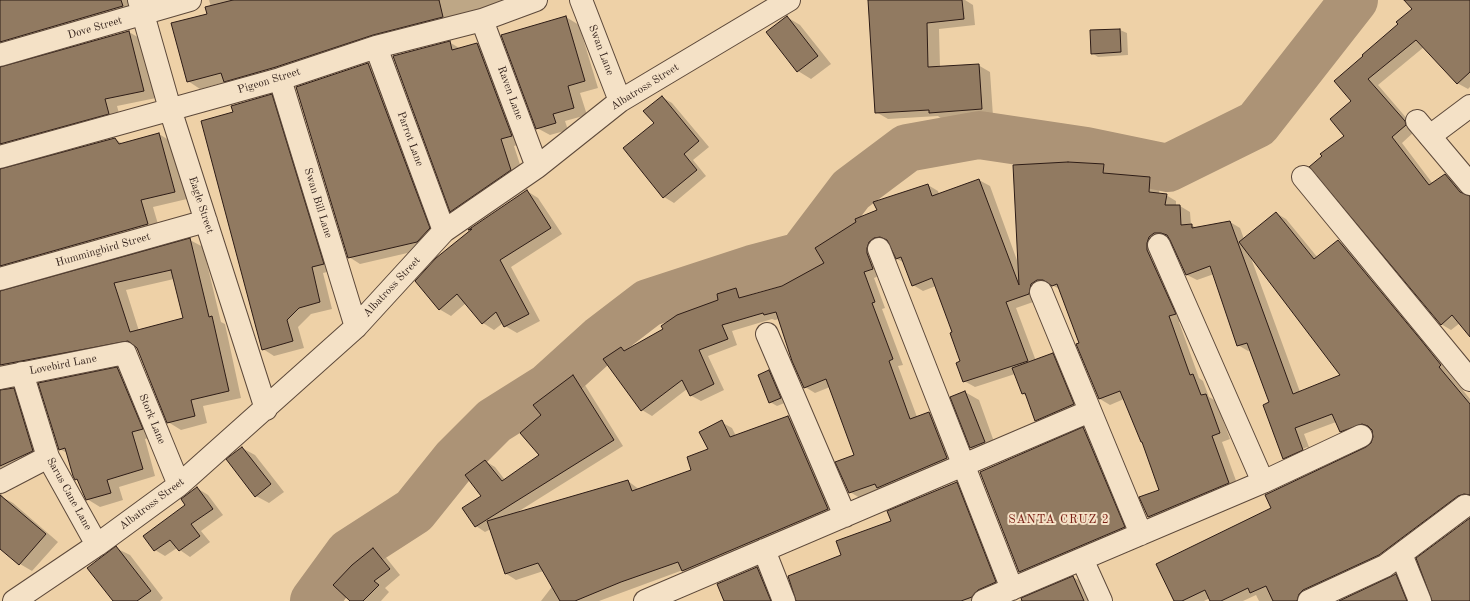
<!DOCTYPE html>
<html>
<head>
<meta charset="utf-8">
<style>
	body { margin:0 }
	canvas { display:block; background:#eed1a7 }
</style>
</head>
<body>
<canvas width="1470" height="601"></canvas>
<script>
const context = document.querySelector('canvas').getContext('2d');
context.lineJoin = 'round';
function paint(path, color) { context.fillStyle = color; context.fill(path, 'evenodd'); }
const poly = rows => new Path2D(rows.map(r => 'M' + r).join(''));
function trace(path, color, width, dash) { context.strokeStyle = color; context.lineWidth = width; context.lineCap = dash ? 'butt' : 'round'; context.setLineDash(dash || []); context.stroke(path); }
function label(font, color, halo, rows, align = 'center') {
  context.font = font + ' "Old Standard TT",serif'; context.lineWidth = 4; context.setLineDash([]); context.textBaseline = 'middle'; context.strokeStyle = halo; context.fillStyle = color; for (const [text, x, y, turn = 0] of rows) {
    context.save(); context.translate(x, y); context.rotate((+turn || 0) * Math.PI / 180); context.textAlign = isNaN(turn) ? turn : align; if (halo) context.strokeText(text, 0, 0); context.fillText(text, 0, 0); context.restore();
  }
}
const shadow = poly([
	[0,0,129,0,134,14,0,60,0,66,1,68,129,32,141,39,156,98,117,106,121,121,0,161,1,170,115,139,123,144,159,134,172,142,187,199,153,207,160,231,0,283,1,292,190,240,203,247,221,322,225,324,241,398,203,406,207,423,181,430,168,422,138,348,32,368,0,382,0,389,1,390,13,389,26,396,45,458,0,477],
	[174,279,184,319,139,331,126,290],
	[209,0,514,0,453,16,455,24,237,88,225,82,200,89,188,81,211,7],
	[868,0,965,0,973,5,975,25,939,29,940,67,978,65,990,72,993,116,942,119,938,116,888,119,876,112],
	[1419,0,1470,0,1470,87,1468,89,1457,83,1424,47,1378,85,1415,128,1415,131,1402,143,1433,184,1445,175,1455,181,1470,197,1470,335,1460,323,1451,330,1441,324,1345,137,1353,102,1399,25,1414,9],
	[566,17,579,25,598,88,580,93,587,115,565,121,568,130,550,135,537,128],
	[787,17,800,25,831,64,811,79,798,71,768,32],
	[1120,30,1127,33,1128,55,1098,57,1092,53,1091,31],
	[449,42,461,49,477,44,491,52,525,143,514,146,524,177,464,218,451,211],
	[368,64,380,70,441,235,429,248,360,264,349,257,297,88],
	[271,95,283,102,335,270,323,273,332,309,311,314,298,327,304,348,274,356,263,349,234,113],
	[662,97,672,103,709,147,693,160,706,176,674,203,664,197,655,124],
	[1103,165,1114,171,1114,175,1150,178,1160,184,1159,194,1166,195,1176,201,1176,206,1180,206,1190,212,1191,225,1197,228,1230,222,1240,228,1244,239,1276,213,1286,219,1318,258,1338,241,1349,247,1451,372,1449,373,1470,399,1470,501,1308,601,1259,601,1256,595,1243,601,1211,601,1210,598,1204,601,1175,601,1273,509,1367,448,1372,443,1374,437,1373,429,1351,438,1340,432,1336,422,1304,434,1312,455,1294,464,1284,458,1270,403,1250,350,1248,351,1238,345,1214,274,1197,280,1187,275,1170,238,1164,239,1185,320,1179,322,1199,378,1203,381,1209,397,1216,401,1230,439,1222,442,1239,489,1159,523,1148,517,1161,490,1144,443,1124,399,1110,405,1100,399,1061,290,1052,285,1047,286,1039,300,1016,308,1036,361,1053,354,1059,358,1080,408,1042,424,1036,420,1027,396,1023,394,1015,374,975,387,964,381,962,362,953,333,936,286,923,291,913,285,905,263,897,259,889,242,885,243,883,274,874,278,885,308,882,309,903,365,898,366,917,417,929,413,939,419,957,464,860,498,850,492,856,455,830,387,815,393,805,387,779,319,775,320,772,319,732,331,737,345,708,356,724,390,701,401,690,395,687,389,652,416,642,410,621,348,626,351,720,300,736,289,747,297,782,287,826,263,878,211,928,185,938,191,939,194,979,180,990,186,1018,263],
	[1251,258,1342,376,1300,392],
	[1367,421,1367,423,1346,431,1346,429],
	[1307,447,1308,448,1290,457,1290,455],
	[527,191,538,198,562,234,511,267,540,321,517,333,505,326,503,323,494,330,483,323,466,303,451,316,439,309,472,231,470,230],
	[117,368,130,376,155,436,145,439,155,476,119,487,123,500,100,507,87,499,78,481,76,479,67,453,60,449],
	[769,371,775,375,787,402,777,406,770,402],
	[574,376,583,382,623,446,516,513,628,481,640,490,693,470,709,450,721,422,732,428,736,436,788,417,799,423,838,515,694,577,683,570,599,601,541,601,571,562,516,580,505,573,491,529,485,532,476,526,482,496,485,461,495,467,505,480,540,455,543,416,534,405],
	[965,392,979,400,997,450,984,455,971,448,951,397],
	[1083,429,1093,434,1134,533,1029,577,1020,571],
	[242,448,255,455,284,492,269,503,256,496],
	[956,483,968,490,1007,589,984,601,797,601,842,556,892,521],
	[197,488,208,495,223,515,201,531,210,542,190,557,177,548,165,556,155,550],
	[0,492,4,498,13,503,58,542,32,571,20,564,0,548],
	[116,548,130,555,163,598,160,601,114,601],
	[373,549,384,555,400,575,385,588,389,592,381,601,351,601],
	[757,568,769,575,779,601,725,601],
	[1395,575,1406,581,1415,601,1340,601],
	[1073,577,1085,584,1092,601,1018,601]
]);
const river = poly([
	[314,601,349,553,414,511,455,460,494,421,548,387,601,339,648,303,752,269,801,256,851,190,907,148,979,135,1086,151,1168,168,1257,124,1354,0]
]);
const building = poly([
	[0,0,121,0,123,6,0,42,0,0],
	[233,0,439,0,443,17,373,35,276,67,224,82,221,73,187,82,171,23,207,14,205,7,233,0],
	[868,0,962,0,964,19,927,23,928,67,979,64,982,109,929,113,929,110,875,113,868,0],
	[1404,0,1470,0,1470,72,1457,84,1416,40,1368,79,1405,121,1406,125,1392,137,1429,185,1445,174,1460,192,1470,196,1470,337,1452,315,1441,325,1309,167,1322,156,1320,154,1344,136,1330,119,1351,101,1334,81,1363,56,1362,55,1398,24,1396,22,1412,9,1404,0],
	[566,16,585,81,568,86,574,108,553,114,556,123,536,129,501,35,566,16],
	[787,16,818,56,797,72,766,32,787,16],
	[1120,29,1121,52,1091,54,1090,30,1120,29],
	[129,31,144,91,105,99,109,114,0,144,0,67,129,31],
	[450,41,452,50,477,43,512,136,501,139,511,170,450,212,393,56,450,41],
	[368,63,430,228,417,242,348,258,296,87,368,63],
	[272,94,324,264,312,267,320,302,299,308,287,320,293,341,262,350,201,121,233,112,231,106,272,94],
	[662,96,699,141,684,154,697,170,663,198,623,148,654,123,643,111,662,96],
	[159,133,175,192,141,200,148,224,0,266,0,169,115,138,119,144,159,133],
	[1068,162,1104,164,1103,173,1150,177,1149,192,1167,194,1165,205,1180,205,1181,225,1192,224,1192,228,1230,221,1293,394,1340,375,1239,242,1276,212,1314,259,1338,240,1421,340,1441,365,1439,367,1470,404,1470,495,1464,494,1458,496,1379,555,1303,590,1299,594,1297,601,1273,601,1266,586,1250,593,1248,588,1221,601,1210,601,1205,590,1182,601,1174,601,1156,564,1271,508,1265,495,1366,447,1371,443,1373,437,1372,430,1368,426,1362,424,1340,432,1332,414,1295,428,1303,450,1283,459,1263,405,1269,402,1247,343,1237,346,1210,266,1186,275,1170,240,1167,235,1161,233,1154,233,1149,237,1147,243,1147,250,1176,314,1169,316,1190,375,1193,374,1201,395,1206,394,1220,433,1212,436,1229,483,1148,517,1139,497,1159,490,1142,442,1141,442,1120,391,1099,399,1076,344,1079,343,1057,284,1052,286,1043,280,1037,280,1031,284,1029,294,1006,302,1028,361,963,382,956,363,960,361,950,333,952,332,932,278,912,286,901,257,896,259,887,240,880,237,874,238,869,242,867,248,867,253,873,269,864,272,875,302,872,303,893,359,889,361,910,419,929,412,947,458,877,488,875,484,849,493,835,462,854,455,826,379,804,388,792,361,776,312,764,315,763,313,722,325,728,339,699,350,714,384,690,396,682,380,641,411,603,359,621,347,624,351,663,329,661,326,677,315,718,300,717,294,736,288,739,298,782,286,824,263,815,248,856,222,855,219,877,210,873,202,928,184,932,196,979,179,1019,285,1013,165,1068,162],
	[527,190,551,228,500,260,529,314,504,327,496,312,482,324,457,294,439,310,415,281,436,258,472,229,468,230,527,190],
	[190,238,209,317,212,316,229,391,191,400,195,416,167,423,137,348,128,341,0,365,0,291,190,238],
	[171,270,183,318,130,332,114,283,171,270],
	[1053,353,1074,404,1035,421,1025,393,1022,394,1012,368,1053,353],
	[117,367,143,429,132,432,143,469,107,480,111,493,86,500,77,479,75,480,73,476,65,448,59,450,38,383,117,367],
	[769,370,781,398,769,403,758,375,769,370],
	[573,375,614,440,475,527,462,508,481,496,465,475,485,460,502,481,539,455,520,433,541,415,533,405,573,375],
	[14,388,33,451,0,466,0,390,14,388],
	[965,391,985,442,970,448,950,397,965,391],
	[788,416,828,509,682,571,678,562,621,582,575,601,560,601,538,563,505,574,487,521,628,480,632,491,691,470,687,457,708,449,699,432,722,420,730,437,788,416],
	[1083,427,1125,527,1019,572,980,472,1083,427],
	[242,447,271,484,255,497,226,459,242,447],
	[957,482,996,582,978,590,972,597,961,601,796,601,788,576,841,555,836,541,891,521,887,511,957,482],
	[197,487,213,509,191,524,200,536,179,551,170,540,154,551,143,536,185,505,181,499,197,487],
	[0,495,46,534,19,565,0,549,0,495],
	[1470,518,1470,601,1432,601,1416,558,1470,518],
	[116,546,151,591,137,601,113,601,87,568,116,546],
	[373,548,390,569,374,581,379,585,363,601,350,601,333,585,352,565,373,548],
	[757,567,771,601,724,601,717,584,757,567],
	[1396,574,1407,601,1339,601,1390,577,1396,574],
	[1073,576,1084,601,1022,601,1021,598,1073,576]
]);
const pedestrian = poly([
	[1430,136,1470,106]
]);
const minor = poly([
	[139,0,170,109,266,409],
	[581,0,620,101],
	[482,20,537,167],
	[376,47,444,231],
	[0,55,190,0],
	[280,79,356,327],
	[1417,121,1470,184],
	[0,157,280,79,376,47,482,20,536,0],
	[1303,177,1470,380],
	[1159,245,1263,482],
	[879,249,1012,589],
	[0,279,206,221],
	[1041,292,1141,534],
	[767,334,845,516],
	[22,373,48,457,97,545],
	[0,378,125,353,179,485],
	[0,482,48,457],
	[764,550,784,601],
	[1401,554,1420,601],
	[1082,559,1101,601],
	[14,601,97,545,179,485,356,327,444,231,537,167,620,101,789,0],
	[645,601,1090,411],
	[983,601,1263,482,1361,436],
	[1309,601,1385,566,1465,506]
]);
const streetNames = [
	["Dove Street",95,28,-16],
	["Swan Lane",601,50,69],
	["Pigeon Street",269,81,-17],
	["Albatross Street",645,87,-32],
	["Raven Lane",510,93,70],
	["Parrot Lane",410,139,70],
	["Swan Bill Lane",318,203,73],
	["Eagle Street",201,205,72],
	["Hummingbird Street",103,250,-16],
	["Albatross Street",392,287,-47],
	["Lovebird Lane",63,365,-11],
	["Stork Lane",152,419,68],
	["Sarus Cane Lane",69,494,61],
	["Albatross Street",152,504,-37]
];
const neighbourhoodNames = [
	["SANTA CRUZ 2",1059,520]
];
paint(shadow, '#0003');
trace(river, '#ac9376', 48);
paint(building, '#917a61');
trace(building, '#2d1c16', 1);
trace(pedestrian, '#5d493a', 24);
trace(minor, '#5d493a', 24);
trace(pedestrian, '#f4e1c6', 22);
trace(minor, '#f4e1c6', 22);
label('11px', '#2d1c16', '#f4e1c6', streetNames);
context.letterSpacing = '1px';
label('12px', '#7a1f14', '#f4e1c6', neighbourhoodNames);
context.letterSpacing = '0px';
</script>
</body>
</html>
